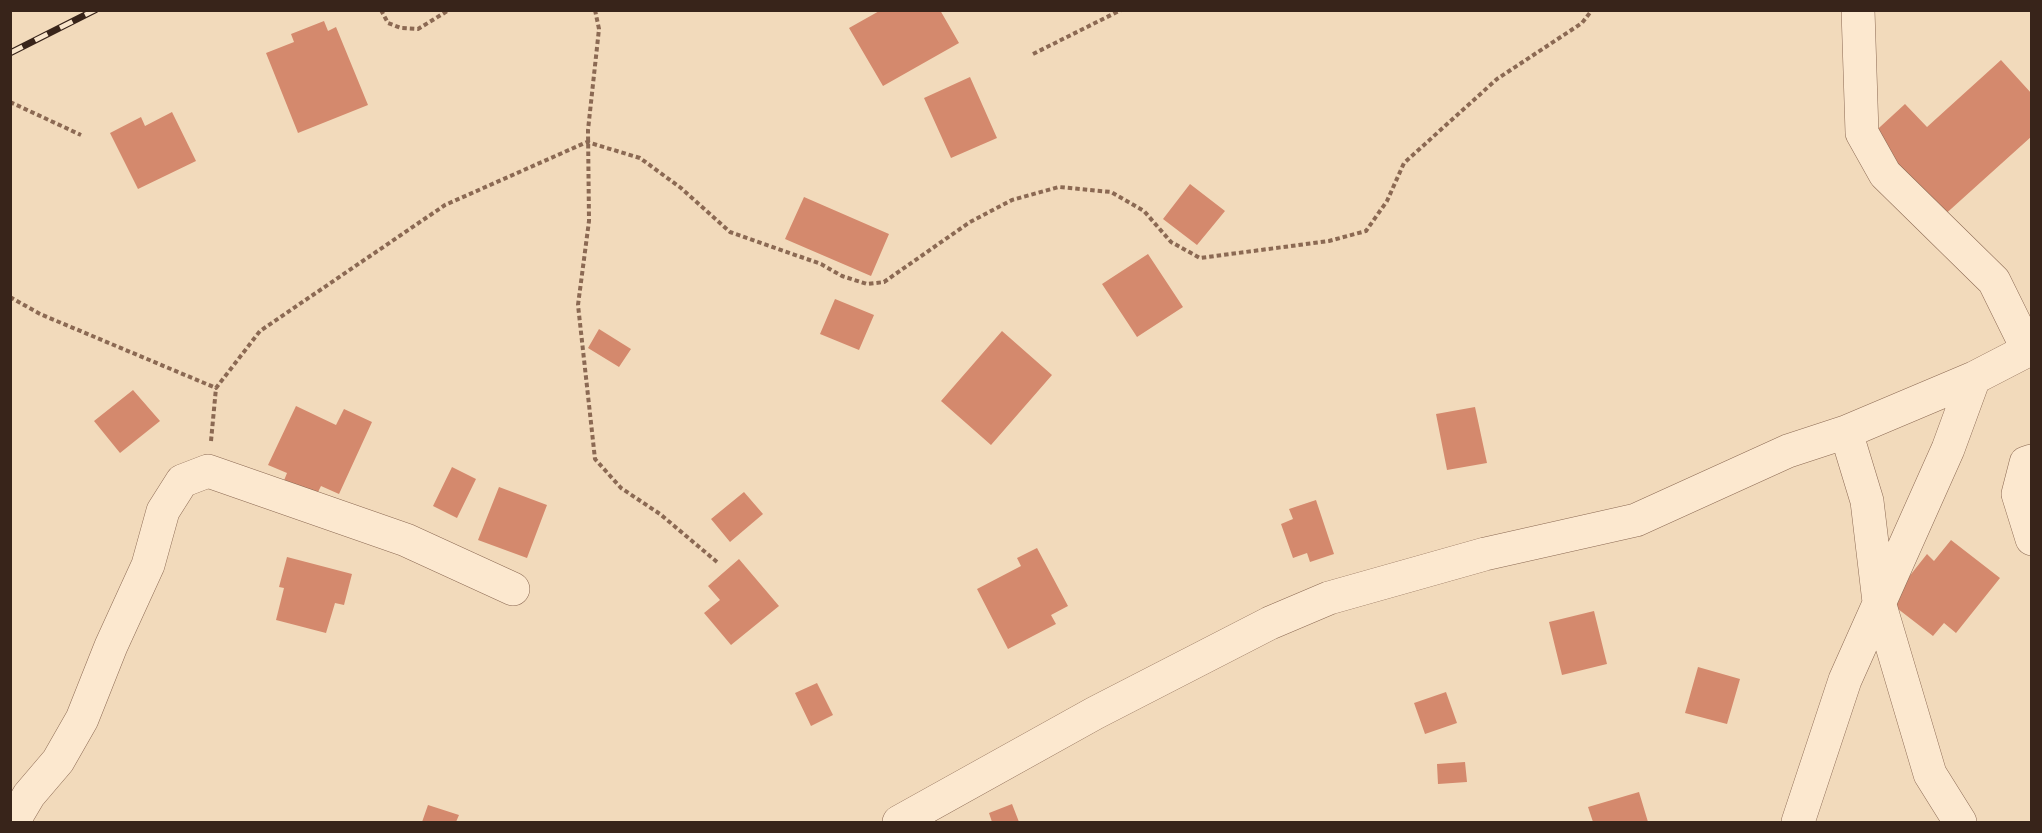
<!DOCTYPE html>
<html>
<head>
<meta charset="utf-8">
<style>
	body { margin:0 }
	#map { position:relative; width:2042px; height:833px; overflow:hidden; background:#f2dabb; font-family:"PT Serif",serif }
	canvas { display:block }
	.frame { position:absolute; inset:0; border:12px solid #38241a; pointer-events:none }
</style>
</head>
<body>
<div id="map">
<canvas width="2042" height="833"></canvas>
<div class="frame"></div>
</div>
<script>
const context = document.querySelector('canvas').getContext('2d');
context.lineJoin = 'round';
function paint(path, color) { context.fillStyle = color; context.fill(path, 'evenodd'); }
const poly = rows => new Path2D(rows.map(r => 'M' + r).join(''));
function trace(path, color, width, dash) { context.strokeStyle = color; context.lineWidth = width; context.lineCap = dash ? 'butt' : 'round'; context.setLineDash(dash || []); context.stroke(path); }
const building = poly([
	[881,10,940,10,959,43,883,86,849,28],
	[324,21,328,31,336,27,368,105,298,133,266,53,294,42,291,34],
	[2001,60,2032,94,2032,136,1941,218,1868,138,1905,104,1927,127],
	[970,77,997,138,951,158,924,98],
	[172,112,196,161,138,189,110,133,141,117,145,126],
	[1190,184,1225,211,1197,245,1163,219],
	[804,197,889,234,871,276,785,239],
	[1148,254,1183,307,1137,337,1102,284],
	[835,299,874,315,859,350,820,334],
	[599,329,631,349,619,367,588,348],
	[1002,331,1052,375,991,445,941,401],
	[133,390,160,421,120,453,94,421],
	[296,406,336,425,344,409,372,422,339,494,321,486,315,498,283,483,287,473,268,465],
	[1475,407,1487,463,1447,470,1436,414],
	[452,467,476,479,457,518,433,506],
	[499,487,547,505,527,558,478,540],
	[744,492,763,514,730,542,711,519],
	[1316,500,1334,554,1310,562,1307,553,1293,558,1281,524,1293,519,1289,509],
	[1951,540,2000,578,1956,633,1944,623,1933,636,1889,602,1927,554,1934,561],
	[1037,548,1068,606,1051,615,1056,624,1008,649,977,589,1021,566,1017,558],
	[287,557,352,574,344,605,335,603,326,633,276,620,284,588,279,587],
	[739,559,779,606,731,645,704,613,720,600,708,586],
	[1594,611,1607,664,1562,675,1549,622],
	[1698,667,1740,679,1727,724,1685,713],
	[817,683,833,715,811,726,795,693],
	[1446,692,1457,723,1425,734,1414,703],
	[1465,762,1467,782,1438,784,1437,764],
	[1639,792,1648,822,1593,822,1588,807],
	[1012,804,1019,822,992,822,989,813],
	[428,805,459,815,456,822,422,822]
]);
const path = poly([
	[381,10,388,23,401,28,418,29,449,10],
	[595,10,599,29,588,130,589,221,578,305,595,459,621,488,660,514,717,562],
	[1033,54,1121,10],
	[10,102,81,135],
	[10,297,40,314,216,388,260,331,445,205,587,142,640,158,681,188,730,232,821,264,842,276,867,284,884,282,970,222,1012,200,1059,187,1111,192,1144,211,1171,242,1200,258,1329,241,1366,231,1387,201,1404,163,1497,79,1582,23,1592,10],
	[211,441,216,388]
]);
const minor = poly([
	[1858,10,1862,133,1885,174,1994,281,2028,350],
	[1846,432,1867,501,1879,602,1930,774,1960,822],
	[2032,461,2026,463,2018,494,2032,539],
	[13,822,29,795,58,761,82,719,111,646,148,565,163,511,182,481,208,471,406,540,513,589],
	[899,822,1095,713,1270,623,1329,598,1485,554,1636,520,1788,451,1846,432,1974,378,2032,348],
	[1798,822,1845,680,1948,449,1974,378]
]);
const rail = poly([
	[10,53,95,10]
]);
paint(building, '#d4896d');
trace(minor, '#8b6953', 34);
trace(path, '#8b6953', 4, [4.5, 3]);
trace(minor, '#fce8cf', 33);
trace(rail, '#38241a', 7);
trace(rail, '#f9e5cb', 4.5, [14]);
</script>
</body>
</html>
